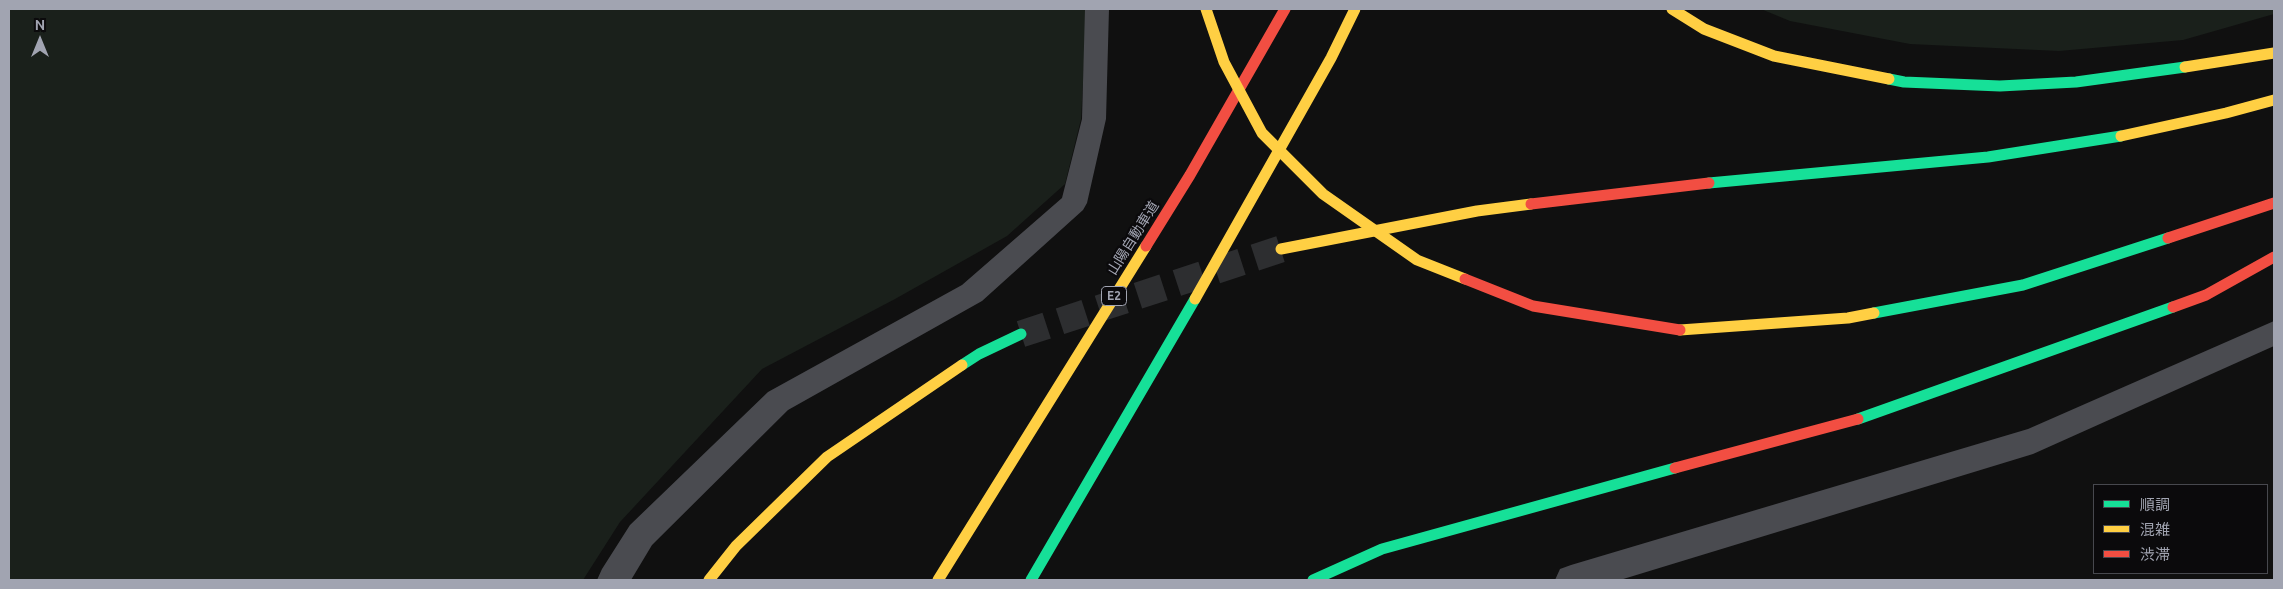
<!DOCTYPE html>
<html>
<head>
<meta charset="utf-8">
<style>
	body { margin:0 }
	#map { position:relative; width:2283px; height:589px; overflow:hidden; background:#101010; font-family:Ubuntu,"Noto Sans JP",sans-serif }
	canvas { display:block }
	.frame { position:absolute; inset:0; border:10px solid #a1a4b1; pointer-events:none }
	.legend { position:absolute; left:2093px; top:484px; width:175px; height:90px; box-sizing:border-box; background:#0b0a0c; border:1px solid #47484e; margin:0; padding:6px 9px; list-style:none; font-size:15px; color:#a1a4b1 }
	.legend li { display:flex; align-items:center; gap:10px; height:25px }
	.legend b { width:25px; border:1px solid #47484e }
	.north { position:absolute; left:15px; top:15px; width:50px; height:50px; -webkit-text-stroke:4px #0b0a0c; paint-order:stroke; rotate:0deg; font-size:14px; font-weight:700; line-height:20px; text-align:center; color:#a1a4b1 }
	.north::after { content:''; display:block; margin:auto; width:18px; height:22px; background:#a1a4b1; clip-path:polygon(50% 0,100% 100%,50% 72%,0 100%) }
</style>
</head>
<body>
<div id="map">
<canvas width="2283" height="589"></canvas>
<div class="frame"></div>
<ul class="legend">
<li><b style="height:6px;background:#16e098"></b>順調</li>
<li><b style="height:6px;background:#ffcf43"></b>混雑</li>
<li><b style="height:6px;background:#f24e42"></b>渋滞</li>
</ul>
<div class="north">N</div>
</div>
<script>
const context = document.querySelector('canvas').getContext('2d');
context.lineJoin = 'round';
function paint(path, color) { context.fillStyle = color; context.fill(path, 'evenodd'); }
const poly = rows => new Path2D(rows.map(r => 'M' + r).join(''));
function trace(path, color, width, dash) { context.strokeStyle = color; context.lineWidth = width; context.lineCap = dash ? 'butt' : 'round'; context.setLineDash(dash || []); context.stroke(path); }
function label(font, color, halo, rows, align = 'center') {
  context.font = font + ' Ubuntu,"Noto Sans JP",sans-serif'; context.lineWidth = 4.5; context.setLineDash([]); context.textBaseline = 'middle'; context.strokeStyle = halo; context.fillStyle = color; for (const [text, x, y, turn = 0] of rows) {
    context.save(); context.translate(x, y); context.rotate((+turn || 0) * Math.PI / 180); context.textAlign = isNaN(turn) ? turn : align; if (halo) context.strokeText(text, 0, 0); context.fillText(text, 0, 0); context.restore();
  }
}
const green = poly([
	[9,9,1087,9,1081,119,1065,184,1007,236,895,299,762,369,620,522,583,580,9,580],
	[1761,9,2274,9,2274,14,2183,40,2059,51,1910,44,1790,21]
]);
const highwayTunnel = poly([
	[1021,334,1281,249]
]);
const street = poly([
	[1085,9,1109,9,1106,119,1087,203,1083,210,982,301,788,410,652,545,631,580,597,580,602,569,630,525,768,392,962,285,1062,198,1082,119,1085,9],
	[2274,321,2274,346,2033,454,1620,580,1555,580,1560,569,1571,565,2028,429,2274,321]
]);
const fast = poly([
	[1889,79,1904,82,2000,86,2076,82,2185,67],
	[1709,183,1988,157,2121,136],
	[1874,313,2023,285,2168,238],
	[962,365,979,354,1021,334],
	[1858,419,2173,307],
	[1031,580,1195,299],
	[1313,580,1382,549,1675,468]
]);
const slow = poly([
	[1672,9,1704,29,1774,56,1889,79],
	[2185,67,2274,53],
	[2121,136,2226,113,2274,100],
	[1281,249,1477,211,1531,204],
	[1195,299,1331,58,1355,9],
	[1680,330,1848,318,1874,313],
	[709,580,736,546,827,457,962,365],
	[938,580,1146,246]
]);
const jam = poly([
	[1531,204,1709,183],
	[2168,238,2274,203],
	[1146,246,1190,175,1285,9],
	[2173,307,2206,295,2274,257],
	[1675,468,1858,419]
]);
const slowBridge = poly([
	[1206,9,1224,62,1262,133,1323,194,1417,260,1465,279]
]);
const jamBridge = poly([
	[1465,279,1533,306,1680,330]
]);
const shields = [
	[1114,296,25]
];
const shieldNames = [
	["E2",1114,296]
];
const streetNames = [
	["山陽自動車道",1133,238,-58]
];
paint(green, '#1a201b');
trace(highwayTunnel, '#2d2e30', 27, [27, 14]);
paint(street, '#4a4b50');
trace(fast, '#16e098', 11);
trace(slow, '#ffcf43', 11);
trace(jam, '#f24e42', 11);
trace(slowBridge, '#ffcf43', 11);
trace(jamBridge, '#f24e42', 11);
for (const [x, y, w] of shields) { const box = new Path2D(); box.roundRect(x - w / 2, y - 9.5, w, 19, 4); context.fillStyle = '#0b0a0c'; context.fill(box); trace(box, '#a1a4b1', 1); }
label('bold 12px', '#a1a4b1', null, shieldNames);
label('14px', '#a1a4b1', '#0b0a0c', streetNames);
</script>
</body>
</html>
